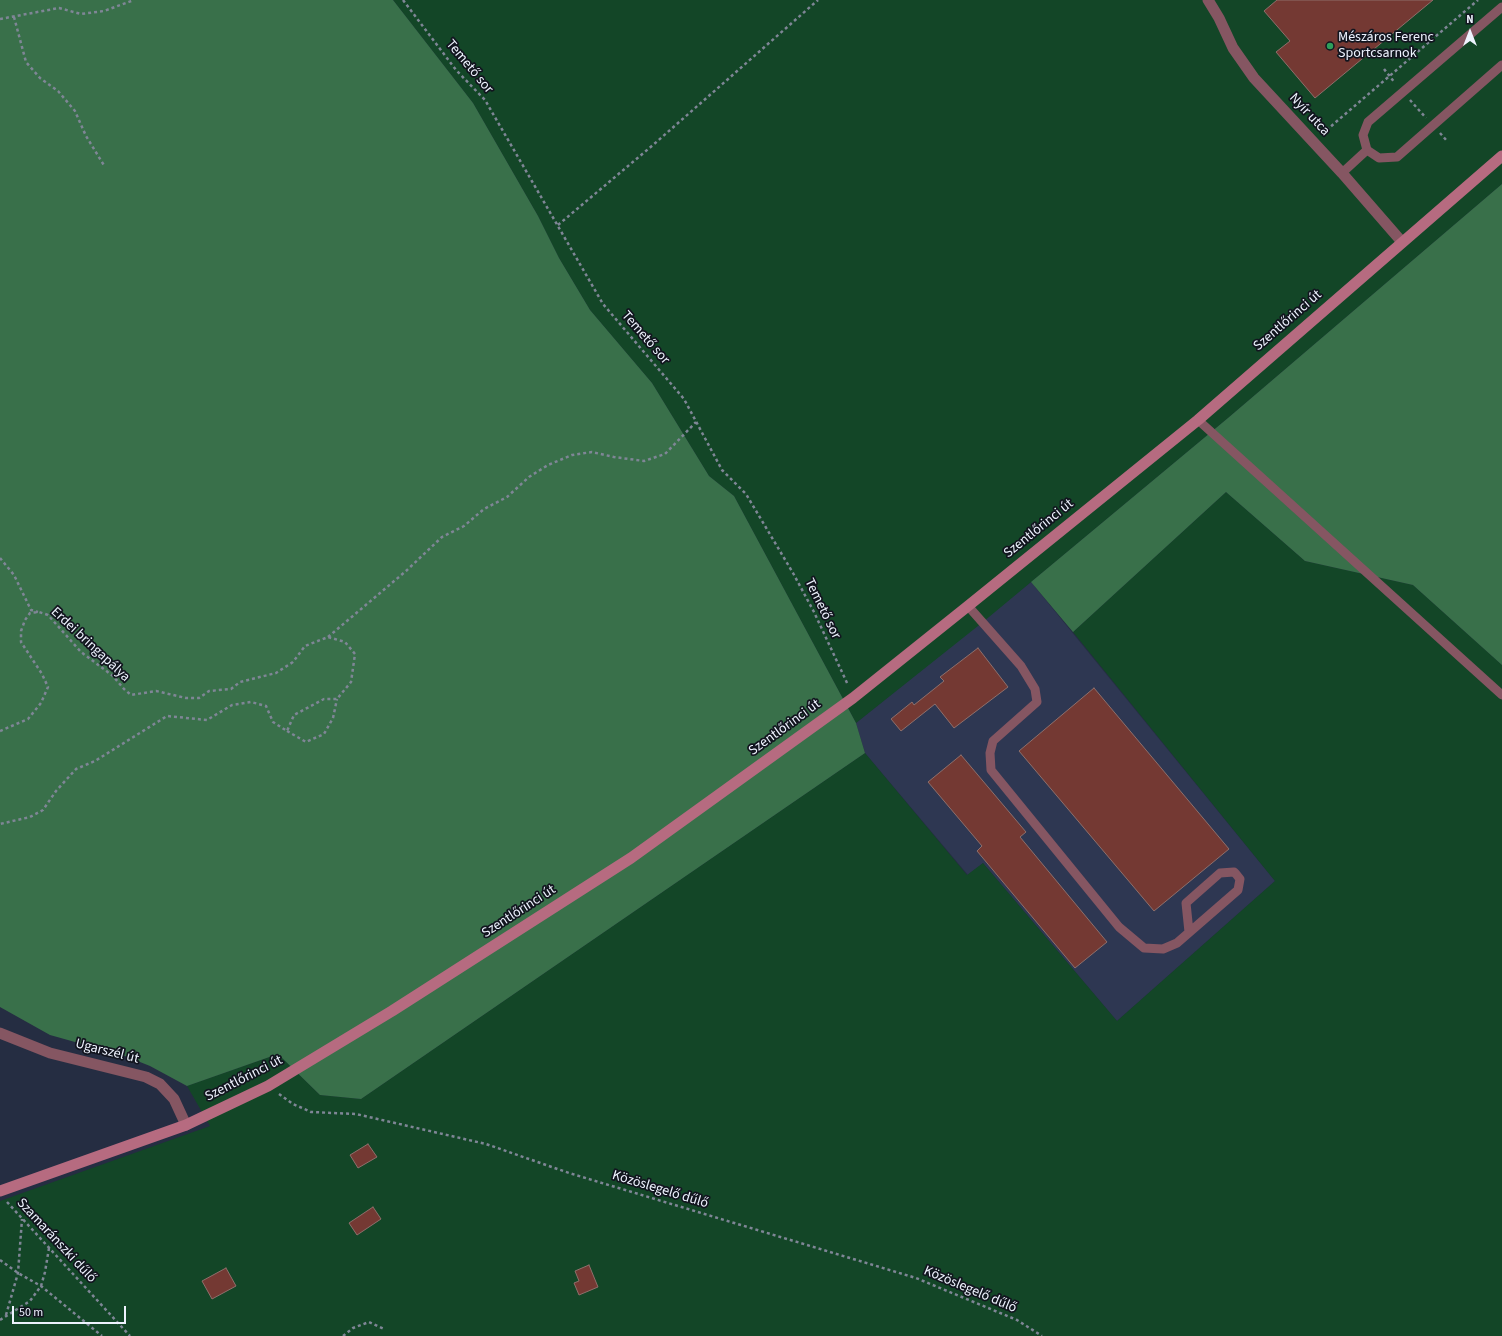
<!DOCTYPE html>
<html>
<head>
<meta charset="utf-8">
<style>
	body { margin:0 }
	#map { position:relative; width:1502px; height:1336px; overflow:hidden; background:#252d42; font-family:"Source Sans 3",sans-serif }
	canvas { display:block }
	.north { position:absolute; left:1450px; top:12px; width:40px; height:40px; -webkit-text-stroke:3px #12151f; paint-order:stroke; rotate:0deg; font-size:11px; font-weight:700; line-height:16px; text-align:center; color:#eef3fe }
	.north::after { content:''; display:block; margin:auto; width:14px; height:18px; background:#eef3fe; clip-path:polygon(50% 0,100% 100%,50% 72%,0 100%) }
	.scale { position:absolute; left:12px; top:1306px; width:114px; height:18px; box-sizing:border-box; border:2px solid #eef3fe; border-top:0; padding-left:5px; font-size:12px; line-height:14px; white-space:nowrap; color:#eef3fe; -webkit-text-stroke:3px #12151f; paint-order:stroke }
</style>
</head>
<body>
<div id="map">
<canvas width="1502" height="1336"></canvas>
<div class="north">N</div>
<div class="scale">50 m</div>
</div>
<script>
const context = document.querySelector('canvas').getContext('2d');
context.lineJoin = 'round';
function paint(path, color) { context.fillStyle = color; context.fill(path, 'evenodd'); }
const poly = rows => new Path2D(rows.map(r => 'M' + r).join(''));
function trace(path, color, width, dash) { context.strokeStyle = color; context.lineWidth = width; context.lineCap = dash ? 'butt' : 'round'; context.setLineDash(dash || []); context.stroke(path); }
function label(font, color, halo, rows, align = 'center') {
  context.font = font + ' "Source Sans 3",sans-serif'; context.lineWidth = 3.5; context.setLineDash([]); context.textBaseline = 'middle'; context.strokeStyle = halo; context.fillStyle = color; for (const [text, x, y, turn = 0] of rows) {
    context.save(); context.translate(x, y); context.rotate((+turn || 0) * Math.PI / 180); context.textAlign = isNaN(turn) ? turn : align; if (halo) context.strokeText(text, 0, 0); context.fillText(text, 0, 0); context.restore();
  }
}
const built = poly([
	[1031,582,1275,881,1117,1021,983,863,968,875,865,753,856,723]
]);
const green = poly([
	[393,0,1502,0,1502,184,1228,418,983,622,856,723,734,496,709,476,652,383,590,310,559,258,538,216,473,103],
	[1226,492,1305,561,1413,585,1502,665,1502,1336,0,1336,0,1201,210,1126,187,1086,278,1054,320,1095,361,1099,865,753,967,875,983,863,1117,1021,1275,881,1073,632]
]);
const forest = poly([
	[0,0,393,0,473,103,538,216,559,258,590,310,652,383,709,476,734,496,856,723,865,753,361,1099,320,1095,278,1054,187,1086,150,1066,125,1056,50,1035,0,1007],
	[1502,184,1502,665,1413,585,1305,561,1226,492,1073,632,1031,582,1228,418]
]);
const building = poly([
	[1277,0,1433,0,1315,98,1276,52,1290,41,1264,11,1277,0],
	[978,648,1008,687,954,728,935,704,901,731,891,719,912,702,914,705,944,681,940,677,978,648],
	[1094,688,1229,849,1154,911,1019,751,1094,688],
	[961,755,1026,832,1020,837,1107,942,1075,968,977,851,982,846,928,782,961,755],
	[368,1144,377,1157,358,1168,350,1155,368,1144],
	[373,1207,381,1219,357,1235,349,1223,373,1207],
	[589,1265,598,1287,579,1295,574,1283,579,1281,575,1271,589,1265],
	[226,1268,236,1286,212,1299,202,1281,226,1268]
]);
const path = poly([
	[403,0,456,70,485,100,603,304,684,399,722,470,746,494,793,573,814,612,848,685],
	[14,17,26,62,40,78,58,91,75,111,86,136,105,167],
	[0,19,59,8,81,14,104,11,134,0],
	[1384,69,1395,83],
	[1410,100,1426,118],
	[1440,133,1447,141],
	[1322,134,1478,0],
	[558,225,653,145,818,0],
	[0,558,14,575,31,610,38,612],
	[328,637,406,571,442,537,464,526,484,509,507,497,529,477,548,465,572,455,592,452,614,457,644,461,665,454,696,422],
	[0,731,28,719,41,703,48,687,42,674,21,642,21,631,25,620,30,613,39,612,48,615,81,652,113,676,124,689,131,695,156,691,186,698,199,698,209,691,231,689,240,682,276,673,293,662,305,646,328,637,345,642,355,654,351,682,337,699,324,699,294,715,287,731,273,722,266,706,251,702,232,705,207,720,167,716,95,761,76,769,56,791,43,810,30,817,0,824],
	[287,731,306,742,324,734,333,718,337,699],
	[279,1094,293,1104,311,1112,356,1114,486,1144,569,1173,916,1278,1017,1320,1042,1336],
	[7,1202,130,1336],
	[0,1260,18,1273,41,1286,102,1336],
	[6,1315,18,1273,22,1219],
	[0,1320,30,1301,41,1286,45,1272,49,1248],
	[343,1336,353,1328,369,1322,384,1329]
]);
const service = poly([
	[1502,7,1368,122,1363,135,1367,150,1379,158,1397,157,1502,65],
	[1342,173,1367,150],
	[1198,420,1502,695],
	[968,606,1021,666,1035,689,1037,702,993,741,990,753,991,770,1119,927,1144,948,1163,949,1177,943,1238,890,1240,879,1236,874,1234,872,1220,873,1186,903,1189,932]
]);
const minor = poly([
	[1208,0,1219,18,1233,48,1254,78,1342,173,1402,242],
	[0,1033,50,1053,146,1077,160,1084,174,1099,186,1125]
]);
const secondary = poly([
	[0,1191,186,1125,268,1086,392,1011,631,858,853,698,968,606,1198,420,1502,156]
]);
const markers = [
	[1330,46,4,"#2e9e5b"]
];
const poiNames = [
	["Mészáros Ferenc",1338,38],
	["Sportcsarnok",1338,54]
];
const streetNames = [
	["Temető sor",469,67,50],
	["Nyír utca",1309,115,47],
	["Szentlőrinci út",1288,321,-41],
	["Temető sor",645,338,49],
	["Szentlőrinci út",1039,529,-39],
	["Temető sor",822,609,64],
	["Erdei bringapálya",90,645,43],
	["Szentlőrinci út",785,728,-36],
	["Szentlőrinci út",519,912,-33],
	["Ugarszél út",107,1052,14],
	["Szentlőrinci út",244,1079,-27],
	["Közöslegelő dűlő",660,1190,17],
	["Szamaránszki dűlő",56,1241,47],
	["Közöslegelő dűlő",970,1290,23]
];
paint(built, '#2e3752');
paint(green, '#134627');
paint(forest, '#39704a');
paint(building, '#743933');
trace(building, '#8e6f6b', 1);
trace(path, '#7f8696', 2.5, [3, 3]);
trace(service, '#855662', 9);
trace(minor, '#855662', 11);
trace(secondary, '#b66b80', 11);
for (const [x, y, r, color] of markers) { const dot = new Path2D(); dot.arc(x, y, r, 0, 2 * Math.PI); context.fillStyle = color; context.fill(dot); trace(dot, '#12151f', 1.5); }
label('14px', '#eef3fe', '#12151f', poiNames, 'left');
label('14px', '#eef3fe', '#12151f', streetNames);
</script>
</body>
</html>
